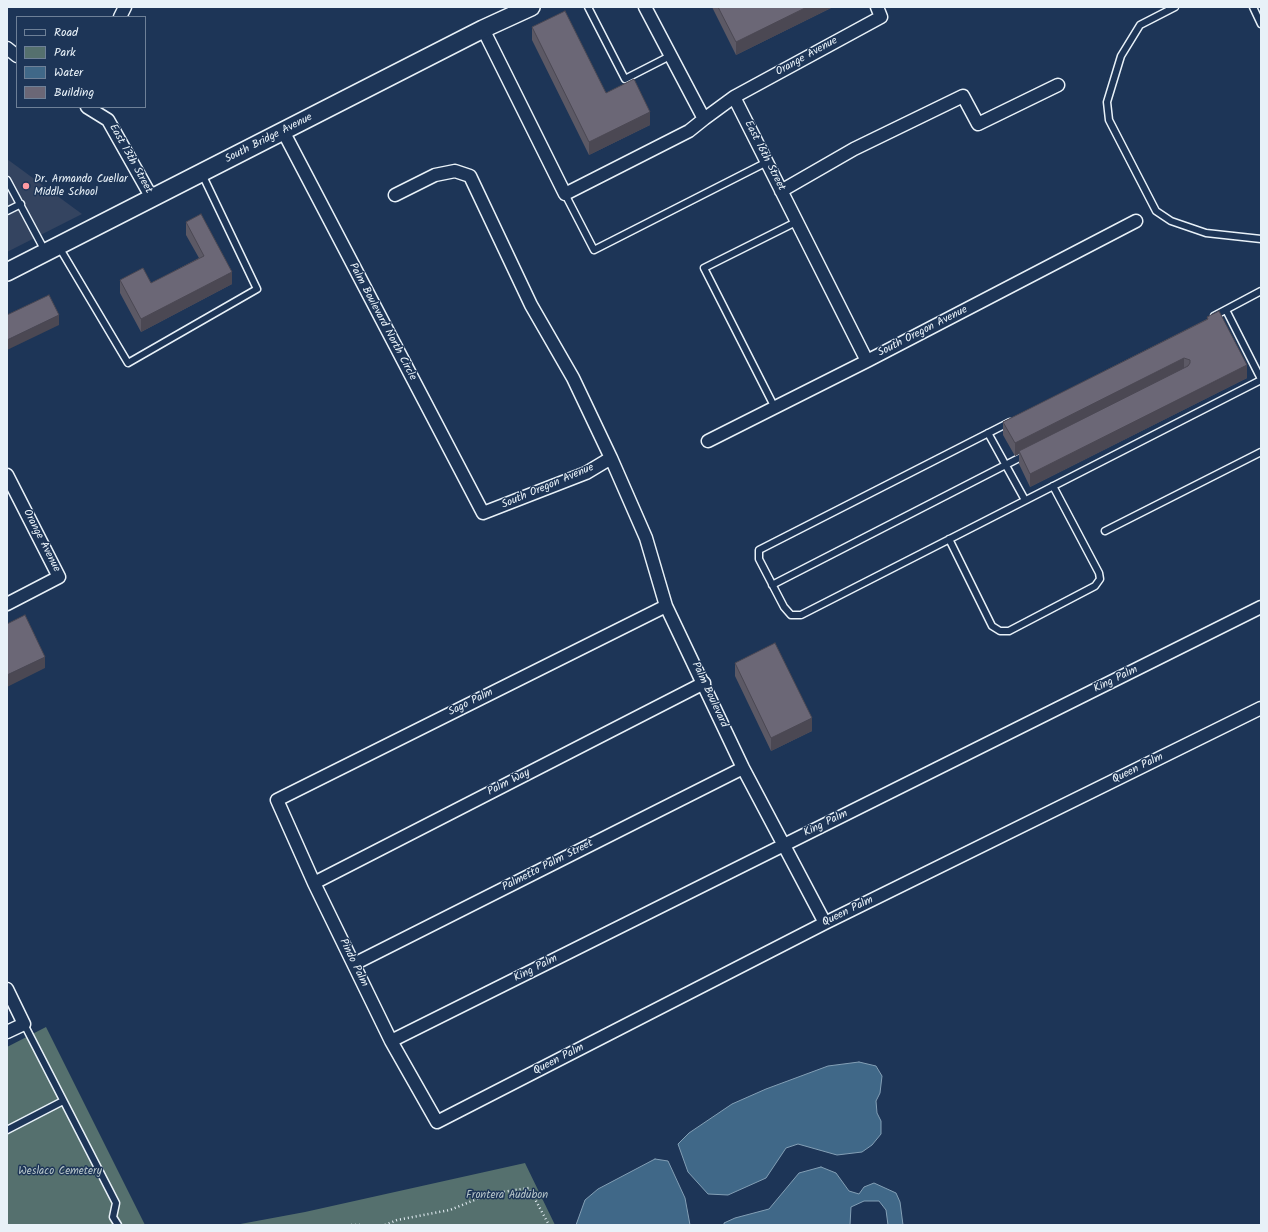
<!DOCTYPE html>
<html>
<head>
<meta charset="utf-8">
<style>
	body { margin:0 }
	#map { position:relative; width:1268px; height:1232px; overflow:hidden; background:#1d3557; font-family:Kalam,sans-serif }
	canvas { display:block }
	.frame { position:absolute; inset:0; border:8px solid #e8f1f8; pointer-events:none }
	.legend { position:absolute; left:16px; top:16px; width:130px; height:92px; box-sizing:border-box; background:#1d3557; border:1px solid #6e8097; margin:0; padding:5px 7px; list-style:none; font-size:12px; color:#e8f1f8 }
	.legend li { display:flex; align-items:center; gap:8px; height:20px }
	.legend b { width:20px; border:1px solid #6e8097 }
</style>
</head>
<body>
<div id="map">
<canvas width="1268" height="1232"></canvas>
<div class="frame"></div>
<ul class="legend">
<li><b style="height:5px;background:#1d3557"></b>Road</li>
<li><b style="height:11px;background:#55706e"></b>Park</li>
<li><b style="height:11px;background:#406888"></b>Water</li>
<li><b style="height:11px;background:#6b6776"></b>Building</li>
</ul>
</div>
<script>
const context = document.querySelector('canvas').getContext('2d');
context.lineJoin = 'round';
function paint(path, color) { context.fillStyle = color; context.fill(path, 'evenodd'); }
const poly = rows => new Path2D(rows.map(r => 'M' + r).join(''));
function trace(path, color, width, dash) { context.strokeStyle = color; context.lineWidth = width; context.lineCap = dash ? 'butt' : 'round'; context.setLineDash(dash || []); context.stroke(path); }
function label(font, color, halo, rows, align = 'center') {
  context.font = font + ' Kalam,sans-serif'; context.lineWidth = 3; context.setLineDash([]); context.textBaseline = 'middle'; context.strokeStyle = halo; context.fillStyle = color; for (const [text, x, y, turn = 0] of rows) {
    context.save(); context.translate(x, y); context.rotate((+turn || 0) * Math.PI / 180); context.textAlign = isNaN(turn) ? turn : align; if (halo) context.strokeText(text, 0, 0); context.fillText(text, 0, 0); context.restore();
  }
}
const built = poly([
	[7,159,82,214,7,252]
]);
const green = poly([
	[46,1027,145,1225,7,1225,7,1047],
	[525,1163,555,1225,235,1225,305,1212]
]);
const water = poly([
	[859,1062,876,1066,882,1076,880,1093,876,1101,877,1113,881,1121,881,1134,872,1145,862,1152,837,1155,798,1144,786,1148,766,1178,728,1195,708,1194,688,1172,678,1144,689,1133,732,1104,766,1089,828,1066,859,1062],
	[655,1159,668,1161,685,1198,690,1225,576,1225,585,1200,598,1189,655,1159],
	[821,1167,836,1173,849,1191,859,1194,864,1187,874,1183,896,1193,900,1202,903,1225,888,1225,886,1210,879,1201,864,1201,851,1207,850,1225,724,1225,724,1223,735,1218,769,1209,799,1173,821,1167]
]);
const path = poly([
	[351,1225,363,1225],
	[385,1225,397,1220,450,1210,489,1194,529,1188,549,1225]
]);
const lane = poly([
	[588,7,625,79,670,56],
	[1175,7,1140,25,1121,56,1107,102,1109,120,1156,211,1171,221,1206,233,1261,239],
	[1253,7,1261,24],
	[7,180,45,251],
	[565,194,594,250,767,162],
	[7,211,21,204],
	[59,247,128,363,257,289,202,174],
	[1226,310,1261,379],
	[1214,316,1261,291],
	[774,406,704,268,798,221],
	[1010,422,759,550,759,559,784,607,791,615,801,615,1261,380],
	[988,433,1025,500],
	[1105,531,1261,452],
	[949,539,992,626,1000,631,1009,631,1095,586,1100,579,1099,573,1053,486],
	[772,585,1025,455],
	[24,1024,116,1203,113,1217,118,1225],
	[7,1130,63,1101]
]);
const street = poly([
	[645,7,704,119,734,97,867,361],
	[120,17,125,7],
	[483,29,565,194,689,131,704,119],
	[7,48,17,56],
	[734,97,881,17,877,7],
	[87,107,108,120,152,198],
	[283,131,483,513,586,473,611,458],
	[781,191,854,149,963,96,978,124,1058,85],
	[395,195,435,175,455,171,470,176,531,305,573,378,611,458,646,538,666,606,743,768,825,923],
	[708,441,867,361,1136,221],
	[7,475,59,577,7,604],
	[666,606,277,800,314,883,391,1041,437,1122,825,923,1261,708],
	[314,883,704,683],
	[354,964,743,768],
	[7,989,24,1024,7,1032],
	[391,1041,1261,607]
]);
const secondary = poly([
	[7,272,483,29,531,7]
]);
const wall = poly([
	[712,7,833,7,736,55],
	[532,27,606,93,650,125,589,155,532,40],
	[186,222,232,284,141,332,120,293,120,280,151,283,199,258,186,235],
	[1207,317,1247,378,1030,487,1019,464,1019,454,1015,456,1003,435,1003,422,1207,319],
	[735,663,812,731,771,751,735,676]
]);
const shadedWall = poly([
	[807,7,833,7,736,55,736,42],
	[650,112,650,125,589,155,589,142],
	[232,272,232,284,141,332,141,319],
	[59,315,59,325,7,350,7,340],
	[1184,358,1184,371,1019,451,1019,454,1015,456,1015,443],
	[1247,365,1247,378,1030,487,1030,474],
	[45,657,45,668,7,687,7,675],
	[812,718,812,731,771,751,771,738]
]);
const building = poly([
	[718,7,807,7,736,42,718,7],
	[565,11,606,93,634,79,650,112,589,142,532,27,565,11],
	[201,214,232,272,141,319,120,280,143,268,151,283,204,256,186,222,201,214],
	[49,295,59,315,7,340,7,315,49,295],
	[1219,311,1247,365,1030,474,1019,451,1188,366,1190,363,1190,360,1184,358,1015,443,1003,422,1208,319,1207,317,1219,311],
	[25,615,45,657,7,675,7,624,25,615],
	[775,643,812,718,771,738,735,663,775,643]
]);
const markers = [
	[26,186,4,"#ff9aa2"]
];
const streetNames = [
	["Orange Avenue",807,57,-29],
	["South Bridge Avenue",269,139,-27],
	["East 16th Street",764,156,63],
	["East 13th Street",130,159,61],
	["Palm Boulevard North Circle",382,322,62],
	["South Oregon Avenue",923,332,-27],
	["South Oregon Avenue",548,487,-23],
	["Orange Avenue",41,541,63],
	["King Palm",1116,680,-26],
	["Palm Boulevard",709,695,65],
	["Sago Palm",471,703,-26],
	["Queen Palm",1138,769,-26],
	["Palm Way",509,783,-27],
	["King Palm",826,824,-26],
	["Palmetto Palm Street",548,866,-27],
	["Queen Palm",848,912,-26],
	["Pindo Palm",353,963,64],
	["King Palm",536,969,-27],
	["Queen Palm",559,1060,-27]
];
const poiNames = [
	["Dr. Armando Cuellar",34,180],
	["Middle School",34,193]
];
const parkNames = [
	["Weslaco Cemetery",60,1172],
	["Frontera Audubon",507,1196]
];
paint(built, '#344460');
paint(green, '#55706e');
paint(water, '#406888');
trace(water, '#839fb5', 1);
trace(lane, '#e8f1f8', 9);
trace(street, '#e8f1f8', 15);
trace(secondary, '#e8f1f8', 20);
trace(path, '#e8f1f8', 2.5, [1, 3]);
trace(lane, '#1d3557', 6);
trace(street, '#1d3557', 12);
trace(secondary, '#1d3557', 17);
paint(wall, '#5c5965');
paint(shadedWall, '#4b4853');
paint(building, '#6b6776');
trace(building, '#4b4853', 1);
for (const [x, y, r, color] of markers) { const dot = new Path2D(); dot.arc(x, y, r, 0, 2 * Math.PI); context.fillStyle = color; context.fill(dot); trace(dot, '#1d3557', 1.5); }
label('11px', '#e8f1f8', '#1d3557', streetNames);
label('11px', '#e8f1f8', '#1d3557', poiNames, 'left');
label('11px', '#b5c4c8', '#1d3557', parkNames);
</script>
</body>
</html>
